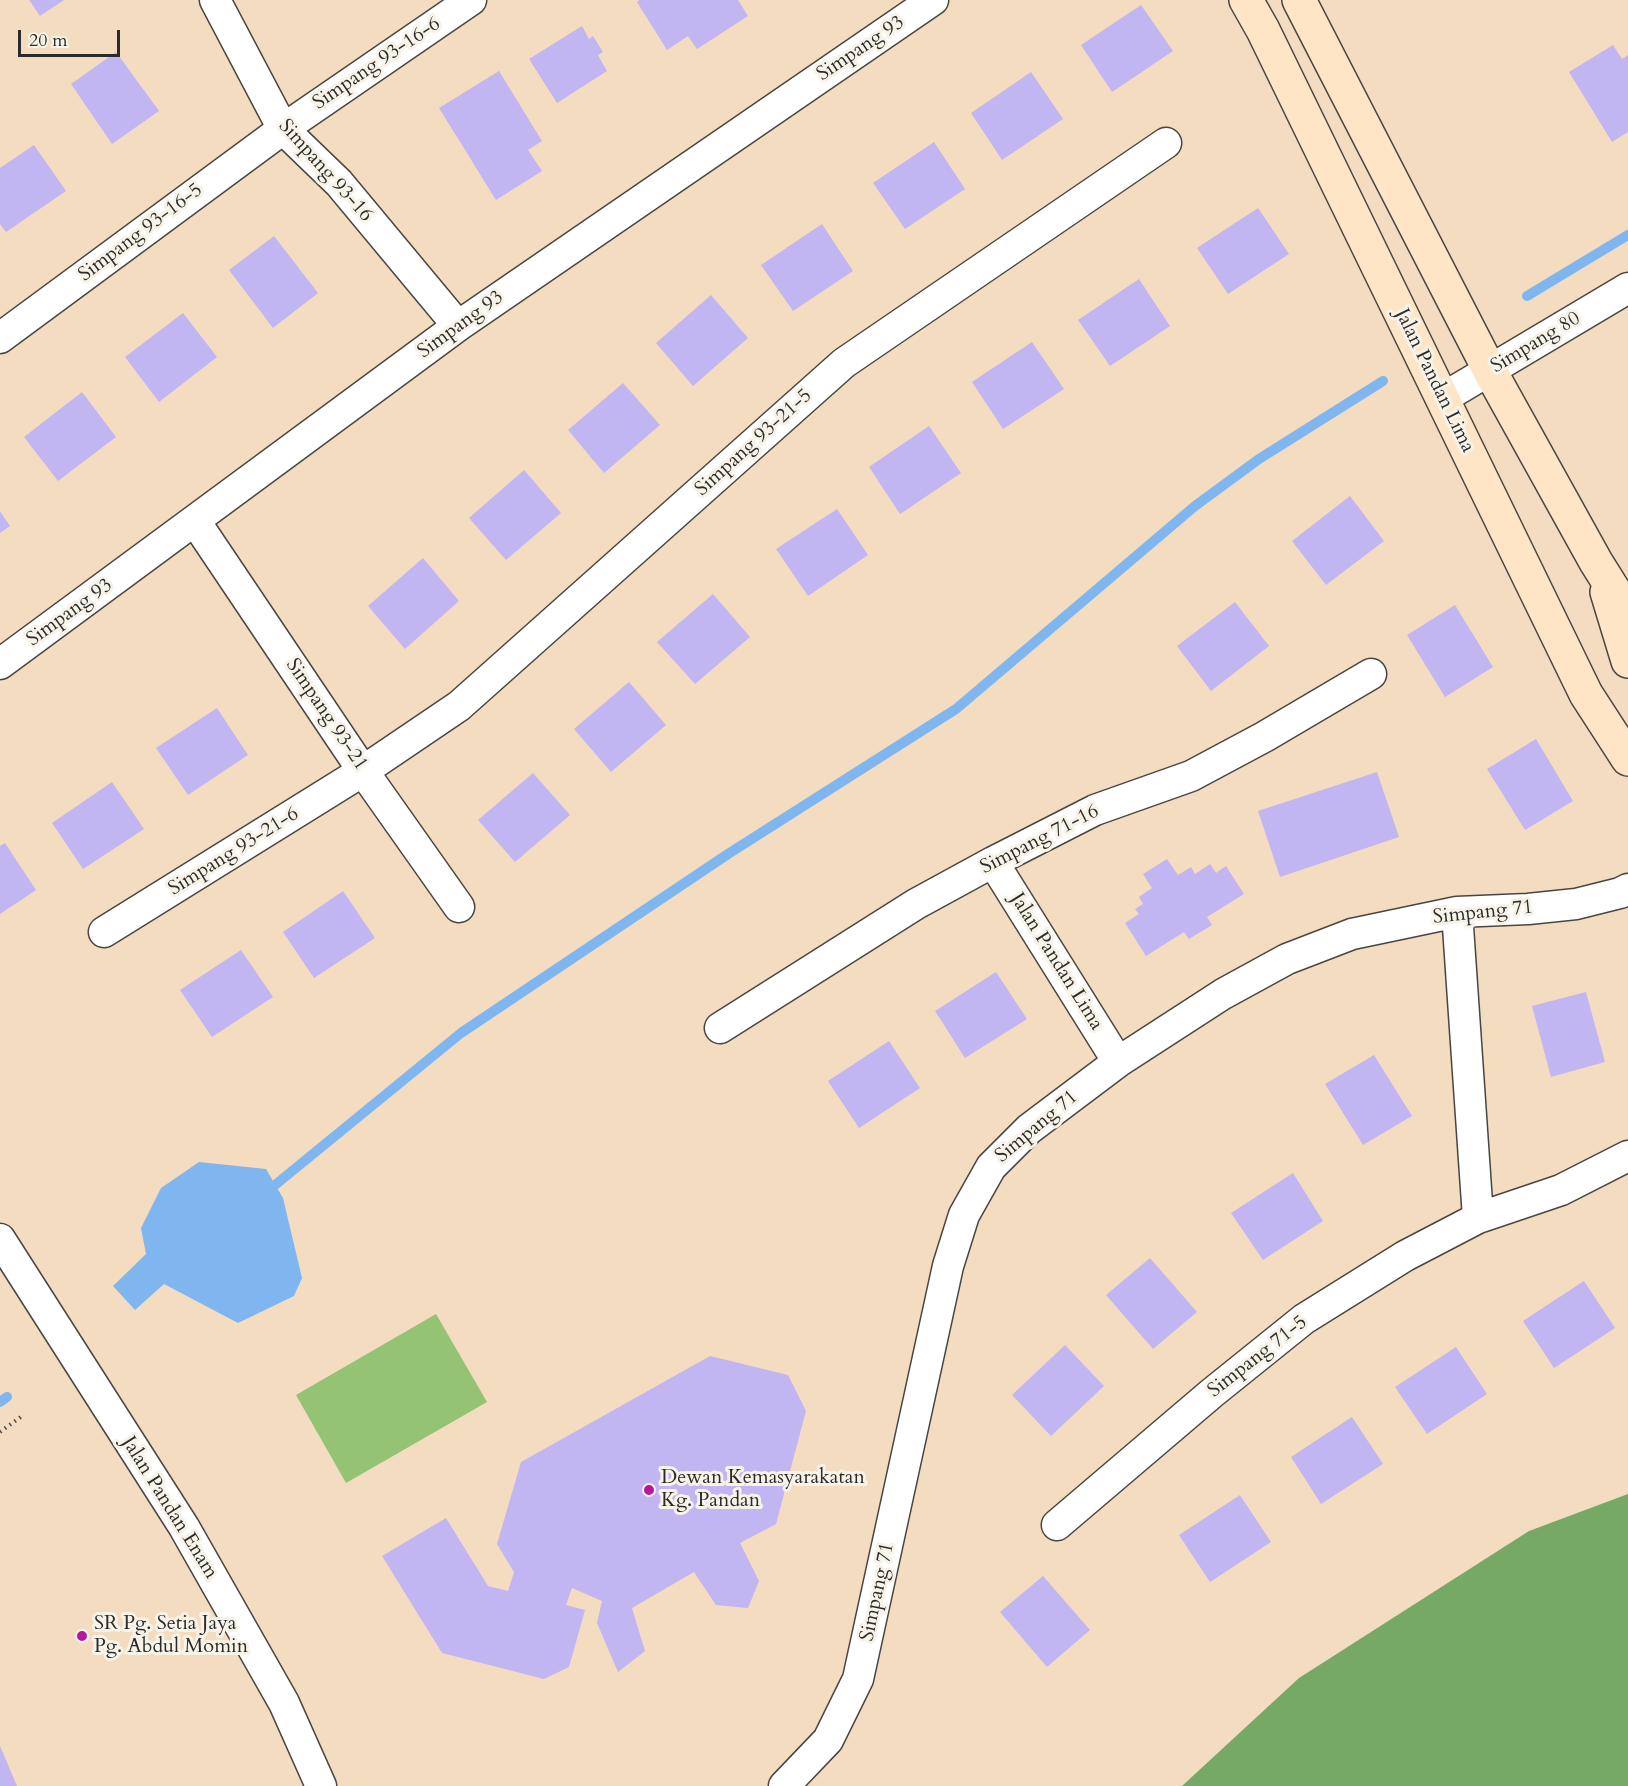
<!DOCTYPE html>
<html>
<head>
<meta charset="utf-8">
<style>
	body { margin:0 }
	#map { position:relative; width:1628px; height:1786px; overflow:hidden; background:#f4dcc1; font-family:Cardo,serif }
	canvas { display:block }
	.scale { position:absolute; left:18px; top:30px; width:102px; height:27px; box-sizing:border-box; border:3px solid #2b2b2b; border-top:0; padding-left:8px; font-size:18px; line-height:21px; white-space:nowrap; color:#2b2b2b; -webkit-text-stroke:4px #f7f3e8; paint-order:stroke }
</style>
</head>
<body>
<div id="map">
<canvas width="1628" height="1786"></canvas>
<div class="scale">20 m</div>
</div>
<script>
const context = document.querySelector('canvas').getContext('2d');
context.lineJoin = 'round';
function paint(path, color) { context.fillStyle = color; context.fill(path, 'evenodd'); }
const poly = rows => new Path2D(rows.map(r => 'M' + r).join(''));
function trace(path, color, width, dash) { context.strokeStyle = color; context.lineWidth = width; context.lineCap = dash ? 'butt' : 'round'; context.setLineDash(dash || []); context.stroke(path); }
function label(font, color, halo, rows, align = 'center') {
  context.font = font + ' Cardo,serif'; context.lineWidth = 6; context.setLineDash([]); context.textBaseline = 'middle'; context.strokeStyle = halo; context.fillStyle = color; for (const [text, x, y, turn = 0] of rows) {
    context.save(); context.translate(x, y); context.rotate((+turn || 0) * Math.PI / 180); context.textAlign = isNaN(turn) ? turn : align; if (halo) context.strokeText(text, 0, 0); context.fillText(text, 0, 0); context.restore();
  }
}
const green = poly([
	[436,1314,487,1402,346,1483,296,1395]
]);
const forest = poly([
	[1628,1494,1628,1786,1182,1786,1299,1678,1529,1531]
]);
const water = poly([
	[199,1162,266,1169,283,1198,302,1278,294,1296,238,1323,164,1284,135,1310,113,1286,146,1254,141,1228,161,1188]
]);
const stream = poly([
	[1527,296,1628,235],
	[264,1194,461,1033,728,854,956,709,1195,506,1259,459,1383,381],
	[0,1402,7,1397]
]);
const building = poly([
	[29,0,64,0,40,16],
	[639,0,738,0,748,16,697,49,688,36,667,50,637,2],
	[1141,5,1173,51,1112,92,1081,45],
	[582,26,589,39,593,36,603,52,598,55,607,71,557,103,529,59],
	[1613,45,1622,59,1628,55,1628,132,1612,142,1569,72],
	[116,52,159,111,112,144,71,84],
	[499,71,542,141,528,150,542,171,496,200,439,108],
	[1031,72,1063,119,1002,160,971,113],
	[934,142,965,189,905,229,873,183],
	[34,145,66,191,6,232,0,224,0,168],
	[1258,208,1289,254,1228,294,1197,248],
	[822,224,853,271,793,311,761,265],
	[274,236,318,293,273,328,229,270],
	[1139,279,1170,326,1110,366,1078,320],
	[711,295,748,338,693,386,656,343],
	[183,313,217,357,159,402,125,357],
	[1032,342,1064,389,1003,429,972,382],
	[623,383,660,425,604,473,568,430],
	[82,392,116,437,58,481,24,437],
	[929,426,961,473,900,514,869,467],
	[524,470,561,513,506,560,469,518],
	[1350,496,1384,541,1326,585,1292,541],
	[837,509,868,555,808,596,776,549],
	[0,511,10,526,0,533],
	[423,558,459,601,405,649,368,606],
	[713,594,750,637,695,684,657,642],
	[1235,602,1269,646,1211,691,1177,646],
	[1455,605,1493,667,1445,697,1407,635],
	[629,682,666,725,611,772,574,729],
	[217,708,248,755,188,795,156,748],
	[1536,739,1573,801,1525,830,1487,769],
	[1377,772,1399,837,1280,877,1258,811],
	[533,773,570,815,515,862,478,820],
	[112,782,144,829,83,869,52,823],
	[5,843,36,890,0,914,0,846],
	[1167,859,1178,875,1191,867,1195,874,1210,864,1216,873,1226,866,1244,894,1207,917,1212,925,1189,939,1184,932,1146,956,1125,923,1139,914,1135,909,1143,904,1139,897,1152,888,1143,874],
	[343,891,375,938,314,978,283,932],
	[241,950,273,997,212,1037,180,990],
	[996,972,1027,1019,965,1058,935,1011],
	[1586,992,1605,1062,1551,1077,1532,1006],
	[889,1041,920,1088,859,1128,828,1081],
	[1374,1055,1412,1116,1363,1145,1325,1084],
	[1293,1173,1323,1221,1263,1260,1231,1213],
	[1150,1258,1197,1312,1153,1349,1106,1295],
	[1584,1281,1615,1328,1554,1368,1523,1321],
	[1065,1345,1104,1386,1051,1436,1012,1395],
	[1456,1347,1487,1394,1427,1434,1395,1387],
	[710,1356,788,1375,806,1411,776,1524,740,1543,759,1581,748,1608,716,1605,694,1572,632,1608,645,1651,618,1672,597,1623,602,1601,572,1588,566,1605,585,1610,569,1667,544,1679,442,1653,382,1556,446,1518,488,1586,508,1591,514,1572,497,1544,521,1462],
	[1352,1417,1383,1464,1321,1504,1291,1457],
	[1240,1495,1271,1542,1210,1582,1179,1535],
	[1043,1576,1090,1630,1047,1667,1000,1612],
	[0,1746,17,1786,0,1786]
]);
const path = poly([
	[0,1432,22,1416]
]);
const minor = poly([
	[215,0,283,129,339,183,458,326],
	[0,338,283,129,471,0],
	[1443,398,1628,288],
	[195,521,363,771,459,907],
	[0,664,458,326,933,0],
	[993,862,1118,1062],
	[1457,912,1478,1218],
	[104,932,363,771,459,706,844,363,1166,143],
	[720,1028,916,904,993,862,1095,810,1191,776,1264,737,1371,674],
	[0,1239,184,1527,284,1703,321,1786],
	[1057,1525,1212,1393,1304,1319,1405,1256,1478,1218,1561,1190,1628,1156],
	[784,1786,828,1740,858,1679,948,1266,964,1215,991,1167,1029,1129,1118,1062,1223,994,1287,959,1352,934,1457,912,1528,909,1576,904,1620,893,1628,889]
]);
const secondary = poly([
	[1246,0,1263,30,1586,694,1628,759],
	[1299,0,1490,371,1596,562,1628,613],
	[1607,592,1628,661]
]);
const markers = [
	[649,1490,6,"#b5179e"],
	[82,1636,6,"#b5179e"]
];
const streetNames = [
	["Simpang 93",861,49,-34],
	["Simpang 93-16-6",377,64,-34],
	["Simpang 93-16",325,171,48],
	["Simpang 93-16-5",141,233,-37],
	["Simpang 93",461,325,-36],
	["Simpang 80",1536,343,-31],
	["Jalan Pandan Lima",1434,381,64],
	["Simpang 93-21-5",754,443,-42],
	["Simpang 93",70,613,-36],
	["Simpang 93-21",326,715,56],
	["Simpang 71-16",1040,840,-27],
	["Simpang 93-21-6",234,852,-32],
	["Simpang 71",1483,913,-6],
	["Jalan Pandan Lima",1056,962,58],
	["Simpang 71",1037,1127,-40],
	["Simpang 71-5",1258,1357,-38],
	["Jalan Pandan Enam",169,1508,58],
	["Simpang 71",878,1592,-78]
];
const poiNames = [
	["Dewan Kemasyarakatan",661,1478],
	["Kg. Pandan",661,1501],
	["SR Pg. Setia Jaya",94,1624],
	["Pg. Abdul Momin",94,1647]
];
paint(green, '#93c373');
paint(forest, '#76a965');
paint(water, '#80b6ef');
trace(stream, '#80b6ef', 10);
paint(building, '#c1b5f2');
trace(minor, '#494642', 33);
trace(secondary, '#494642', 36);
trace(path, '#494642', 4, [1.5, 4.5]);
trace(minor, '#fff', 30);
trace(secondary, '#fde5c5', 33);
for (const [x, y, r, color] of markers) { const dot = new Path2D(); dot.arc(x, y, r, 0, 2 * Math.PI); context.fillStyle = color; context.fill(dot); trace(dot, '#f7f3e8', 2); }
label('20px', '#2b2b2b', '#f7f3e8', streetNames);
label('20px', '#2b2b2b', '#f7f3e8', poiNames, 'left');
</script>
</body>
</html>
